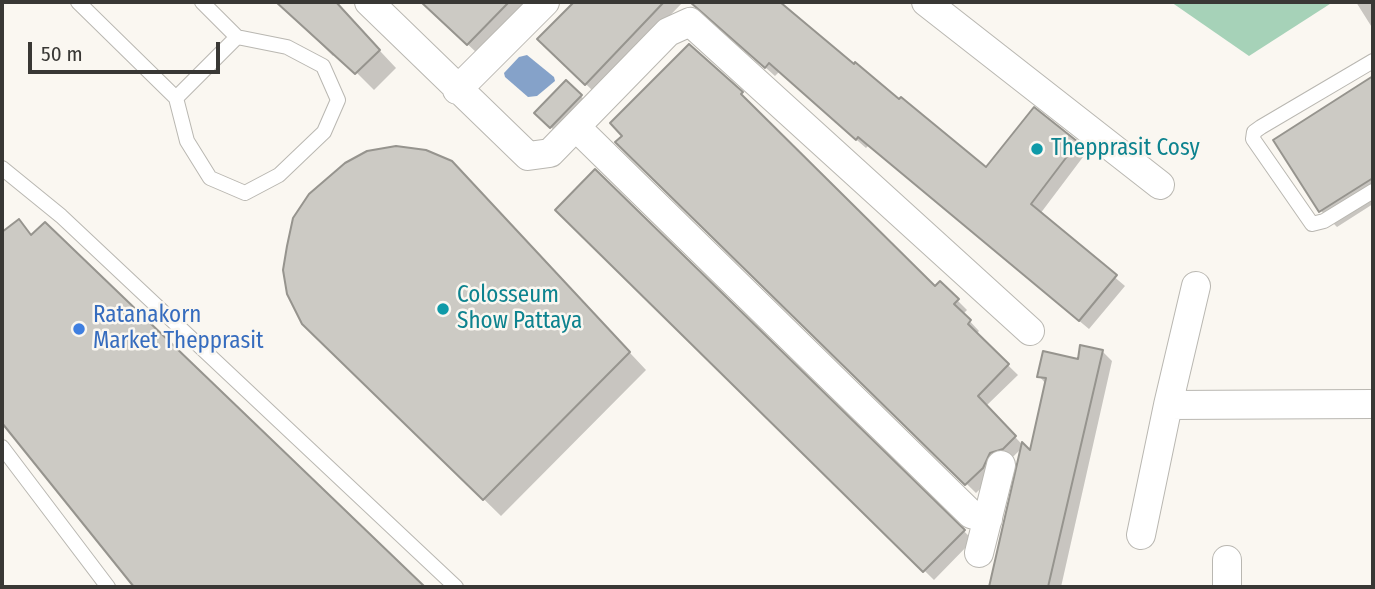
<!DOCTYPE html>
<html>
<head>
<meta charset="utf-8">
<style>
	body { margin:0 }
	#map { position:relative; width:1375px; height:589px; overflow:hidden; background:#faf7f1; font-family:"Fira Sans Condensed",sans-serif }
	canvas { display:block }
	.frame { position:absolute; inset:0; border:4px solid #393835; pointer-events:none }
	.scale { position:absolute; left:28px; top:42px; width:192px; height:32px; box-sizing:border-box; border:4px solid #393835; border-top:0; padding-left:9px; font-size:21px; line-height:24px; white-space:nowrap; color:#393835; -webkit-text-stroke:5px #faf7f1; paint-order:stroke }
</style>
</head>
<body>
<div id="map">
<canvas width="1375" height="589"></canvas>
<div class="frame"></div>
<div class="scale">50 m</div>
</div>
<script>
const context = document.querySelector('canvas').getContext('2d');
context.lineJoin = 'round';
function paint(path, color) { context.fillStyle = color; context.fill(path, 'evenodd'); }
const poly = rows => new Path2D(rows.map(r => 'M' + r).join(''));
function trace(path, color, width, dash) { context.strokeStyle = color; context.lineWidth = width; context.lineCap = dash ? 'butt' : 'round'; context.setLineDash(dash || []); context.stroke(path); }
function label(font, color, halo, rows, align = 'center') {
  context.font = font + ' "Fira Sans Condensed",sans-serif'; context.lineWidth = 5; context.setLineDash([]); context.textBaseline = 'middle'; context.strokeStyle = halo; context.fillStyle = color; for (const [text, x, y, turn = 0] of rows) {
    context.save(); context.translate(x, y); context.rotate((+turn || 0) * Math.PI / 180); context.textAlign = isNaN(turn) ? turn : align; if (halo) context.strokeText(text, 0, 0); context.fillText(text, 0, 0); context.restore();
  }
}
const green = poly([
	[1171,2,1333,2,1249,56]
]);
const water = poly([
	[527,55,554,77,555,81,537,96,528,97,505,77,504,73,519,57]
]);
const shadow = poly([
	[279,2,334,2,396,68,374,90,336,52,333,56],
	[423,2,528,2,478,54],
	[576,2,683,2,595,93,540,39],
	[692,2,778,2,854,67,987,170,1077,143,1086,153,1040,214,1125,286,1089,329,868,146,866,148,779,72,775,76],
	[1356,2,1373,2,1373,29],
	[1373,78,1373,204,1337,227,1321,211,1276,141],
	[566,82,590,105,560,136,536,113],
	[741,94,751,103,749,105,935,288,940,283,967,310,963,314,979,331,976,334,1018,375,986,406,1031,454,1046,384,1039,376,1103,352,1112,361,1061,587,991,587,1022,448,976,493,618,142],
	[595,171,973,540,934,580,557,210],
	[469,181,646,370,501,516,304,323],
	[19,222,33,236,45,224,422,587,136,587,2,420,2,235]
]);
const building = poly([
	[276,2,336,2,380,50,355,74,276,2],
	[421,2,509,2,467,45,421,2],
	[574,2,664,2,585,85,537,39,574,2],
	[690,2,780,2,854,64,855,62,899,99,901,97,986,167,1034,107,1078,142,1031,204,1117,275,1079,321,858,137,856,140,769,63,765,68,690,2],
	[689,44,743,92,741,94,935,286,940,281,959,299,954,304,971,320,968,324,1009,364,978,396,1016,436,1003,449,990,453,983,468,965,485,615,142,622,136,610,123,689,44],
	[1373,76,1373,178,1319,212,1273,140,1373,76],
	[566,80,582,95,550,128,534,113,566,80],
	[396,146,426,150,452,161,630,352,483,500,302,324,287,294,283,270,287,246,293,218,309,194,345,163,367,151,396,146],
	[595,169,965,530,923,572,555,210,595,169],
	[19,219,31,235,45,222,425,587,134,587,2,423,2,232,19,219],
	[1080,345,1103,350,1048,587,989,587,1022,442,1030,450,1046,378,1037,377,1043,351,1078,359,1080,345]
]);
const service = poly([
	[78,2,176,98,187,141,210,178,245,193,279,175,324,132,338,100,323,66,287,47,237,37,202,2],
	[1373,61,1261,127,1254,132,1253,139,1312,224,1324,221,1373,191],
	[176,98,237,37],
	[2,168,61,216,456,587],
	[2,447,108,587]
]);
const minor = poly([
	[369,2,528,156,550,153,668,32,690,22,1030,331],
	[926,2,1160,185],
	[457,90,545,2],
	[576,127,971,514,988,519],
	[1196,286,1168,405,1373,404],
	[1141,535,1168,405],
	[979,553,1001,465],
	[1227,560,1227,587]
]);
const markers = [
	[1037,149,7,"#0f9aa8"],
	[443,309,7,"#0f9aa8"],
	[79,329,7,"#3f7fe0"]
];
const cultureNames = [
	["Thepprasit Cosy",1051,149],
	["Colosseum",457,296],
	["Show Pattaya",457,322]
];
const shopNames = [
	["Ratanakorn",93,316],
	["Market Thepprasit",93,342]
];
paint(green, '#a6d2b8');
paint(water, '#85a2c9');
paint(shadow, '#0003');
paint(building, '#cccac4');
trace(building, '#96948e', 2);
trace(service, '#b9b7b1', 16);
trace(minor, '#b9b7b1', 30);
trace(service, '#fff', 14);
trace(minor, '#fff', 28);
for (const [x, y, r, color] of markers) { const dot = new Path2D(); dot.arc(x, y, r, 0, 2 * Math.PI); context.fillStyle = color; context.fill(dot); trace(dot, '#faf7f1', 2.5); }
label('23px', '#0d838f', '#faf7f1', cultureNames, 'left');
label('23px', '#366cbe', '#faf7f1', shopNames, 'left');
</script>
</body>
</html>
